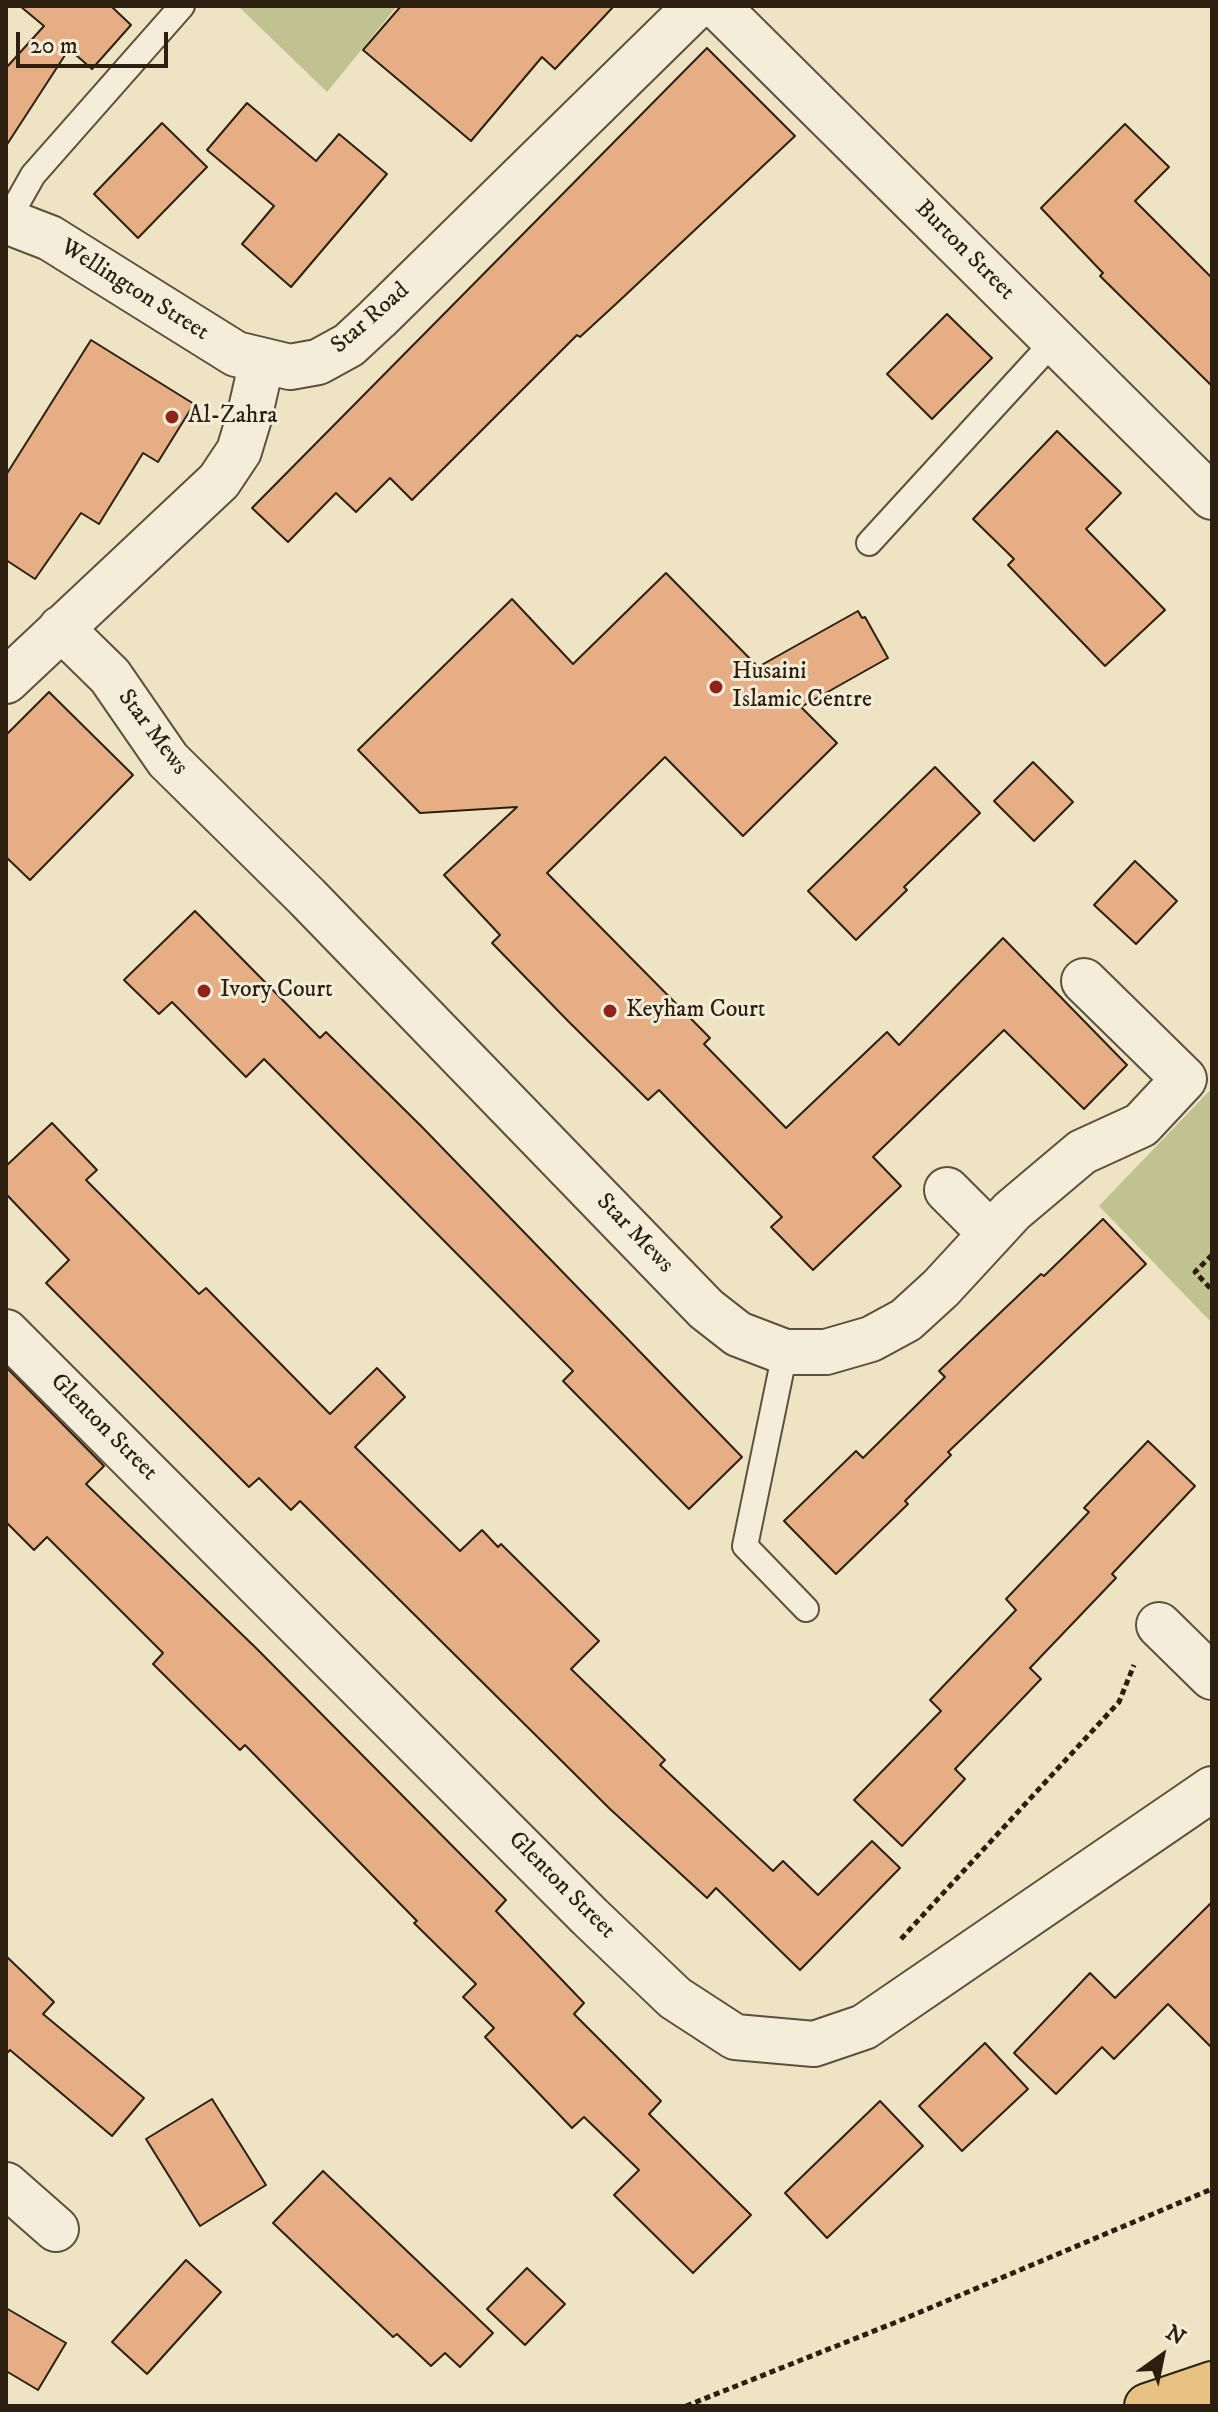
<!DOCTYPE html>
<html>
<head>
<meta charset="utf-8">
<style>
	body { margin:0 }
	#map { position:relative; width:1218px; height:2412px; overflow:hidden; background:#eee4c4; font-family:"IM FELL DW Pica",serif }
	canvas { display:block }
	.frame { position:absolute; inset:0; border:8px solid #2d1f0f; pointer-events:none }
	.north { position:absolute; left:1122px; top:2316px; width:80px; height:80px; -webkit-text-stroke:6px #f4edd9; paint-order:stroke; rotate:33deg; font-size:22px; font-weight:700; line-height:32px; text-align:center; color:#2d1f0f }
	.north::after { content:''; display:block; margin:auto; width:28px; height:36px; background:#2d1f0f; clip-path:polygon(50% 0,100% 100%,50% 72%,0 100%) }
	.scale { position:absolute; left:16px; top:32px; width:152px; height:36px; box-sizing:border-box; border:4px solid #2d1f0f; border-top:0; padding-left:10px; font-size:24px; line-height:28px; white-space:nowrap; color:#2d1f0f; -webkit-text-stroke:6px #f4edd9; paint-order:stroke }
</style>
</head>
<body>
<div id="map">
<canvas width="1218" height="2412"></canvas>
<div class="frame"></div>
<div class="north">N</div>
<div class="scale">20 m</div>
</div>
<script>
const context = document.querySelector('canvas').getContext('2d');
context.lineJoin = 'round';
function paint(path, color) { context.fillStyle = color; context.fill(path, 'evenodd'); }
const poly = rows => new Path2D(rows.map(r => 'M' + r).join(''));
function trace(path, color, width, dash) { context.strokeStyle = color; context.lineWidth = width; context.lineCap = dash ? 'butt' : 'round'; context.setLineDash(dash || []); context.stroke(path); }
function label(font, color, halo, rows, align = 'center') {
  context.font = font + ' "IM FELL DW Pica",serif'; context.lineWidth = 6; context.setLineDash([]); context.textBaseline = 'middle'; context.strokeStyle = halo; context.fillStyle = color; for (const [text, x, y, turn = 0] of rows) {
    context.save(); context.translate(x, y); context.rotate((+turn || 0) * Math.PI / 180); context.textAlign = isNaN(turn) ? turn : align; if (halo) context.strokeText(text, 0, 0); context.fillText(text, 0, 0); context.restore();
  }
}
const green = poly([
	[238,6,397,6,327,92],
	[1212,1088,1212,1323,1099,1206]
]);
const building = poly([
	[20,6,111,6,131,25,92,69,69,49,6,146,6,68,44,26,20,6],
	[401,6,614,6,555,69,542,57,471,141,363,50,401,6],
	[707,48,795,136,617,303,580,337,577,335,412,500,390,478,356,512,336,493,288,542,252,508,707,48],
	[247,103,316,161,339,134,387,174,291,287,242,244,274,206,207,150,247,103],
	[162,123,207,167,138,238,94,194,162,123],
	[1125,124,1169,167,1135,201,1212,278,1212,386,1100,276,1103,273,1041,208,1125,124],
	[947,314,992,358,932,419,887,374,947,314],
	[91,340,194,404,158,462,143,453,99,524,81,513,35,579,6,560,6,475,91,340],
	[1057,431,1121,493,1086,529,1165,610,1105,666,1008,565,1014,559,973,519,1057,431],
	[666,573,758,667,858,611,862,618,865,617,888,658,801,707,837,743,743,836,665,757,547,873,710,1038,704,1044,786,1128,887,1032,899,1045,1003,938,1127,1065,1084,1109,1004,1030,873,1157,901,1186,813,1270,771,1227,782,1217,659,1090,648,1100,569,1022,492,943,500,935,444,875,517,807,420,813,358,750,512,599,573,664,666,573],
	[49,692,133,775,30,880,6,857,6,735,49,692],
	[1033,762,1073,802,1034,841,994,801,1033,762],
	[935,767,980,813,904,887,907,890,856,940,808,891,935,767],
	[1135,861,1177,901,1136,944,1094,905,1135,861],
	[195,911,320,1038,326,1032,423,1128,742,1457,689,1509,563,1381,573,1371,264,1059,246,1077,172,1002,159,1014,124,980,195,911],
	[52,1123,97,1170,86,1180,199,1294,206,1288,330,1414,377,1368,405,1397,355,1447,460,1551,482,1530,498,1547,501,1544,599,1641,571,1669,665,1760,660,1765,773,1871,783,1861,818,1895,872,1841,900,1868,800,1970,716,1888,707,1898,610,1809,300,1501,291,1510,259,1478,249,1487,46,1283,69,1260,6,1194,6,1166,52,1123],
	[1103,1219,1146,1264,948,1452,951,1455,905,1501,908,1504,836,1574,784,1521,856,1451,863,1458,945,1377,939,1371,1041,1274,1044,1276,1103,1219],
	[6,1367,104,1466,86,1484,256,1648,506,1900,496,1911,584,2003,574,2014,661,2101,649,2114,751,2215,693,2273,614,2195,639,2170,584,2117,572,2128,485,2037,494,2028,463,1997,476,1984,414,1923,417,1921,245,1745,240,1750,153,1664,163,1653,47,1537,34,1550,6,1522,6,1367],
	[1148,1441,1195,1486,1112,1574,1116,1578,1030,1668,1041,1679,955,1769,965,1779,902,1846,854,1800,941,1711,930,1700,1016,1610,1006,1599,1089,1512,1084,1508,1148,1441],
	[1212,1902,1212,2048,1168,2004,1114,2059,1102,2047,1056,2094,1014,2053,1090,1973,1115,1998,1212,1902],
	[6,1956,54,2002,43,2014,144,2098,112,2136,10,2050,6,2054,6,1956],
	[985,2043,1028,2089,962,2151,919,2106,985,2043],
	[212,2099,266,2185,200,2226,146,2139,212,2099],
	[880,2101,923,2146,827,2238,785,2193,880,2101],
	[323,2171,493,2333,460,2367,445,2353,431,2366,397,2334,393,2337,273,2223,323,2171],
	[186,2260,221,2292,147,2374,112,2342,186,2260],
	[527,2268,565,2304,525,2345,487,2309,527,2268],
	[6,2308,66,2343,38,2390,6,2371,6,2308]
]);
const path = poly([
	[1212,1255,1195,1272,1212,1290],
	[901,1939,1119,1702,1134,1665],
	[686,2406,899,2321,1212,2189]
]);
const service = poly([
	[7,221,33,175,182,6],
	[869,543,1054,341],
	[785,1352,745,1546,806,1609]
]);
const minor = poly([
	[717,6,1212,497],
	[6,221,50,238,236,354,290,367,318,362,349,345,377,319,696,6],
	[61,628,110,676,168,760,307,897,706,1309,738,1334,785,1352,826,1352,871,1339,906,1320,941,1288,1012,1211,1082,1152,1141,1125,1184,1079,1084,981],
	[6,681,219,481,239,451,249,418,262,361],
	[947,1190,991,1234],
	[6,1332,590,1917,675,1998,735,2037,814,2044,864,2027,1212,1789],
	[1159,1625,1212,1677],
	[6,2185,56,2229]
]);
const trunk = poly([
	[1147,2406,1212,2384]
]);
const markers = [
	[172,417,8,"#8f2418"],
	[716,687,8,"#8f2418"],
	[204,991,8,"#8f2418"],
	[610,1011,8,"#8f2418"]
];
const streetNames = [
	["Burton Street",964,251,45],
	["Wellington Street",134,291,32],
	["Star Road",371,319,-41],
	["Star Mews",152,733,53],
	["Star Mews",634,1234,46],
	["Glenton Street",103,1428,45],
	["Glenton Street",561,1886,45]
];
const poiNames = [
	["Al-Zahra",188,417],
	["Husaini",732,673],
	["Islamic Centre",732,701],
	["Ivory Court",220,991],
	["Keyham Court",626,1011]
];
paint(green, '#c0c28f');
paint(building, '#e6ae85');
trace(building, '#2d1f0f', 2);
trace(service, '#5d503c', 28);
trace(minor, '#5d503c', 48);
trace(trunk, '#2d1f0f', 48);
trace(path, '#2d1f0f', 5, [6, 4]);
trace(service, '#f4edd9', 24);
trace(minor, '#f4edd9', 44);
trace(trunk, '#e7c282', 44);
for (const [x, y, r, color] of markers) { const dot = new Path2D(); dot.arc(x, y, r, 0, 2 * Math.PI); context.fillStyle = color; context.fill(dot); trace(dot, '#f4edd9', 3); }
label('24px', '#2d1f0f', '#f4edd9', streetNames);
label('24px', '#2d1f0f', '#f4edd9', poiNames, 'left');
</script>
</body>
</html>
